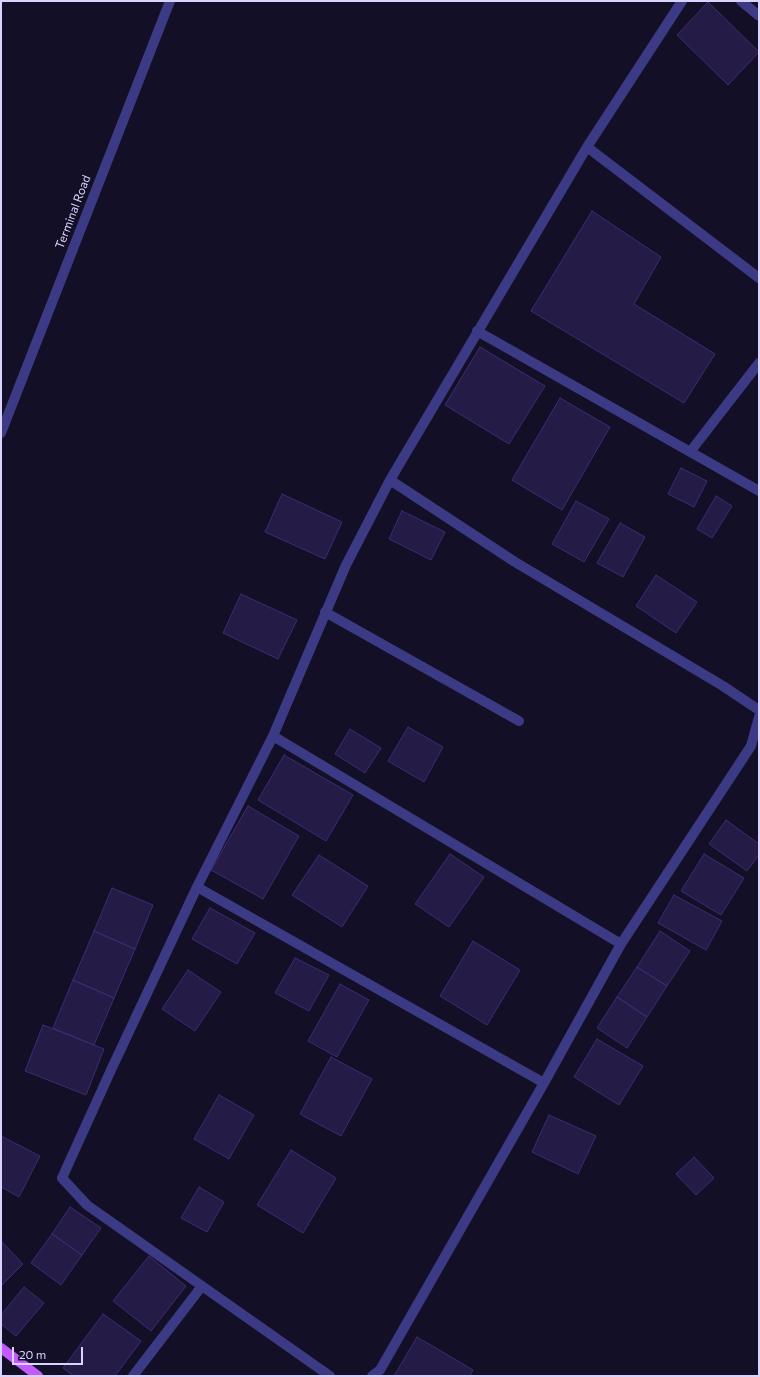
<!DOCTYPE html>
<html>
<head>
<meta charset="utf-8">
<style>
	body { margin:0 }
	#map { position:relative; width:760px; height:1377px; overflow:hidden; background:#130f26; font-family:Commissioner,sans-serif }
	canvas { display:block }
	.frame { position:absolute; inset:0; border:2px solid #d9d4ff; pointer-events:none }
	.scale { position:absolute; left:12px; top:1347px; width:71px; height:18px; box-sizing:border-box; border:2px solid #d9d4ff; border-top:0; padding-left:5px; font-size:12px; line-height:14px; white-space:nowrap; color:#d9d4ff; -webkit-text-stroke:3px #130f26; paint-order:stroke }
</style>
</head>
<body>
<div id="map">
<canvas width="760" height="1377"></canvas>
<div class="frame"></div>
<div class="scale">20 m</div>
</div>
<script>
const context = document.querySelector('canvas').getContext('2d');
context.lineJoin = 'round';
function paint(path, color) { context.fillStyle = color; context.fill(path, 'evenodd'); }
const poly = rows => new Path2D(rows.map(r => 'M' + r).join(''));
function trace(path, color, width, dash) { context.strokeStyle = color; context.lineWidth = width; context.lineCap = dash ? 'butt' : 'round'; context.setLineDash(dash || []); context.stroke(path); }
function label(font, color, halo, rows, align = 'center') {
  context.font = font + ' Commissioner,sans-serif'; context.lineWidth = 3; context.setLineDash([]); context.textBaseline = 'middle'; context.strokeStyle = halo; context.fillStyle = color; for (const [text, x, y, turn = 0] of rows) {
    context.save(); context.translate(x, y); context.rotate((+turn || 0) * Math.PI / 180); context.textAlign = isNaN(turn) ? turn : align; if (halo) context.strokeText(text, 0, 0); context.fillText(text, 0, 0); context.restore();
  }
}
const building = poly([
	[708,2,759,52,728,85,677,35,708,2],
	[592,211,661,257,634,304,715,354,684,403,531,311,592,211],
	[480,347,545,386,509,444,445,405,480,347],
	[560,398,610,427,562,510,512,480,560,398],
	[681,468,707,481,694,507,668,494,681,468],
	[282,494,342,522,325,559,265,532,282,494],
	[716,496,732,506,712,538,697,529,716,496],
	[576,501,609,519,584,562,552,544,576,501],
	[402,511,445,532,431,560,389,539,402,511],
	[620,523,645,537,623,577,597,563,620,523],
	[656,575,697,602,676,633,636,606,656,575],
	[241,594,297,620,278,659,223,633,241,594],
	[408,727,443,747,424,782,388,761,408,727],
	[350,729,381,748,365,773,335,754,350,729],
	[284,755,353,795,326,841,258,800,284,755],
	[248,806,299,836,263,899,211,870,248,806],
	[726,820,759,844,759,855,747,871,709,844,726,820],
	[450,854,484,877,449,927,415,904,450,854],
	[704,854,744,878,721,915,681,891,704,854],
	[319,855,368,886,342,927,292,895,319,855],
	[112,888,153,905,135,949,94,931,112,888],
	[674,895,722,921,706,950,658,923,674,895],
	[210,908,255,933,237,964,192,939,210,908],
	[94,931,135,949,114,998,73,980,94,931],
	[660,931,690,951,667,986,637,967,660,931],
	[473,941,520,970,487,1025,440,996,473,941],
	[295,958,329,975,309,1011,275,993,295,958],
	[637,967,667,986,647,1017,617,997,637,967],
	[188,970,221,992,195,1031,162,1009,188,970],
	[73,980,114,998,94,1045,53,1028,73,980],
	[340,984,369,1000,337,1057,308,1041,340,984],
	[617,997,647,1017,627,1048,597,1028,617,997],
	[43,1025,104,1049,86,1095,25,1071,43,1025],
	[597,1039,643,1066,619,1105,574,1077,597,1039],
	[331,1057,372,1079,341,1136,300,1114,331,1057],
	[219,1095,254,1115,229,1159,194,1139,219,1095],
	[549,1115,596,1136,578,1174,532,1152,549,1115],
	[1,1136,40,1156,19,1197,1,1187,1,1136],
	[291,1150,336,1178,303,1233,257,1205,291,1150],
	[694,1157,714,1178,696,1195,676,1174,694,1157],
	[199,1187,224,1202,207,1232,181,1218,199,1187],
	[70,1207,101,1228,82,1255,52,1234,70,1207],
	[52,1234,82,1255,61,1285,31,1263,52,1234],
	[1,1241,23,1264,1,1286,1,1241],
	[149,1256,186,1286,151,1331,113,1301,149,1256],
	[24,1287,44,1303,16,1336,1,1324,1,1315,24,1287],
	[103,1314,141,1341,115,1376,74,1376,63,1368,103,1314],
	[417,1337,473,1370,470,1376,394,1376,417,1337]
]);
const minor = poly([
	[741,1,759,16],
	[587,147,759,278],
	[477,331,759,491],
	[1,433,170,1],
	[690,452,759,363],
	[390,480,515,562,723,686,759,710],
	[325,612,519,721],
	[273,736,621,944],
	[197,887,544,1083],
	[202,1286,330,1376],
	[133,1376,202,1286,87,1205,62,1178,111,1070,197,887,273,736,346,565,390,480,587,147,682,1],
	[372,1376,380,1370,544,1083,621,944,751,746,759,717]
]);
const major = poly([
	[1,1348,38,1376]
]);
const streetNames = [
	["Terminal Road",73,212,-69]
];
paint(building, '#241b47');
trace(building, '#3b2d73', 1);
trace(minor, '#3d3a85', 10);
trace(major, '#c25bff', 10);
label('12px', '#d9d4ff', '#130f26', streetNames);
</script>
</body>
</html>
